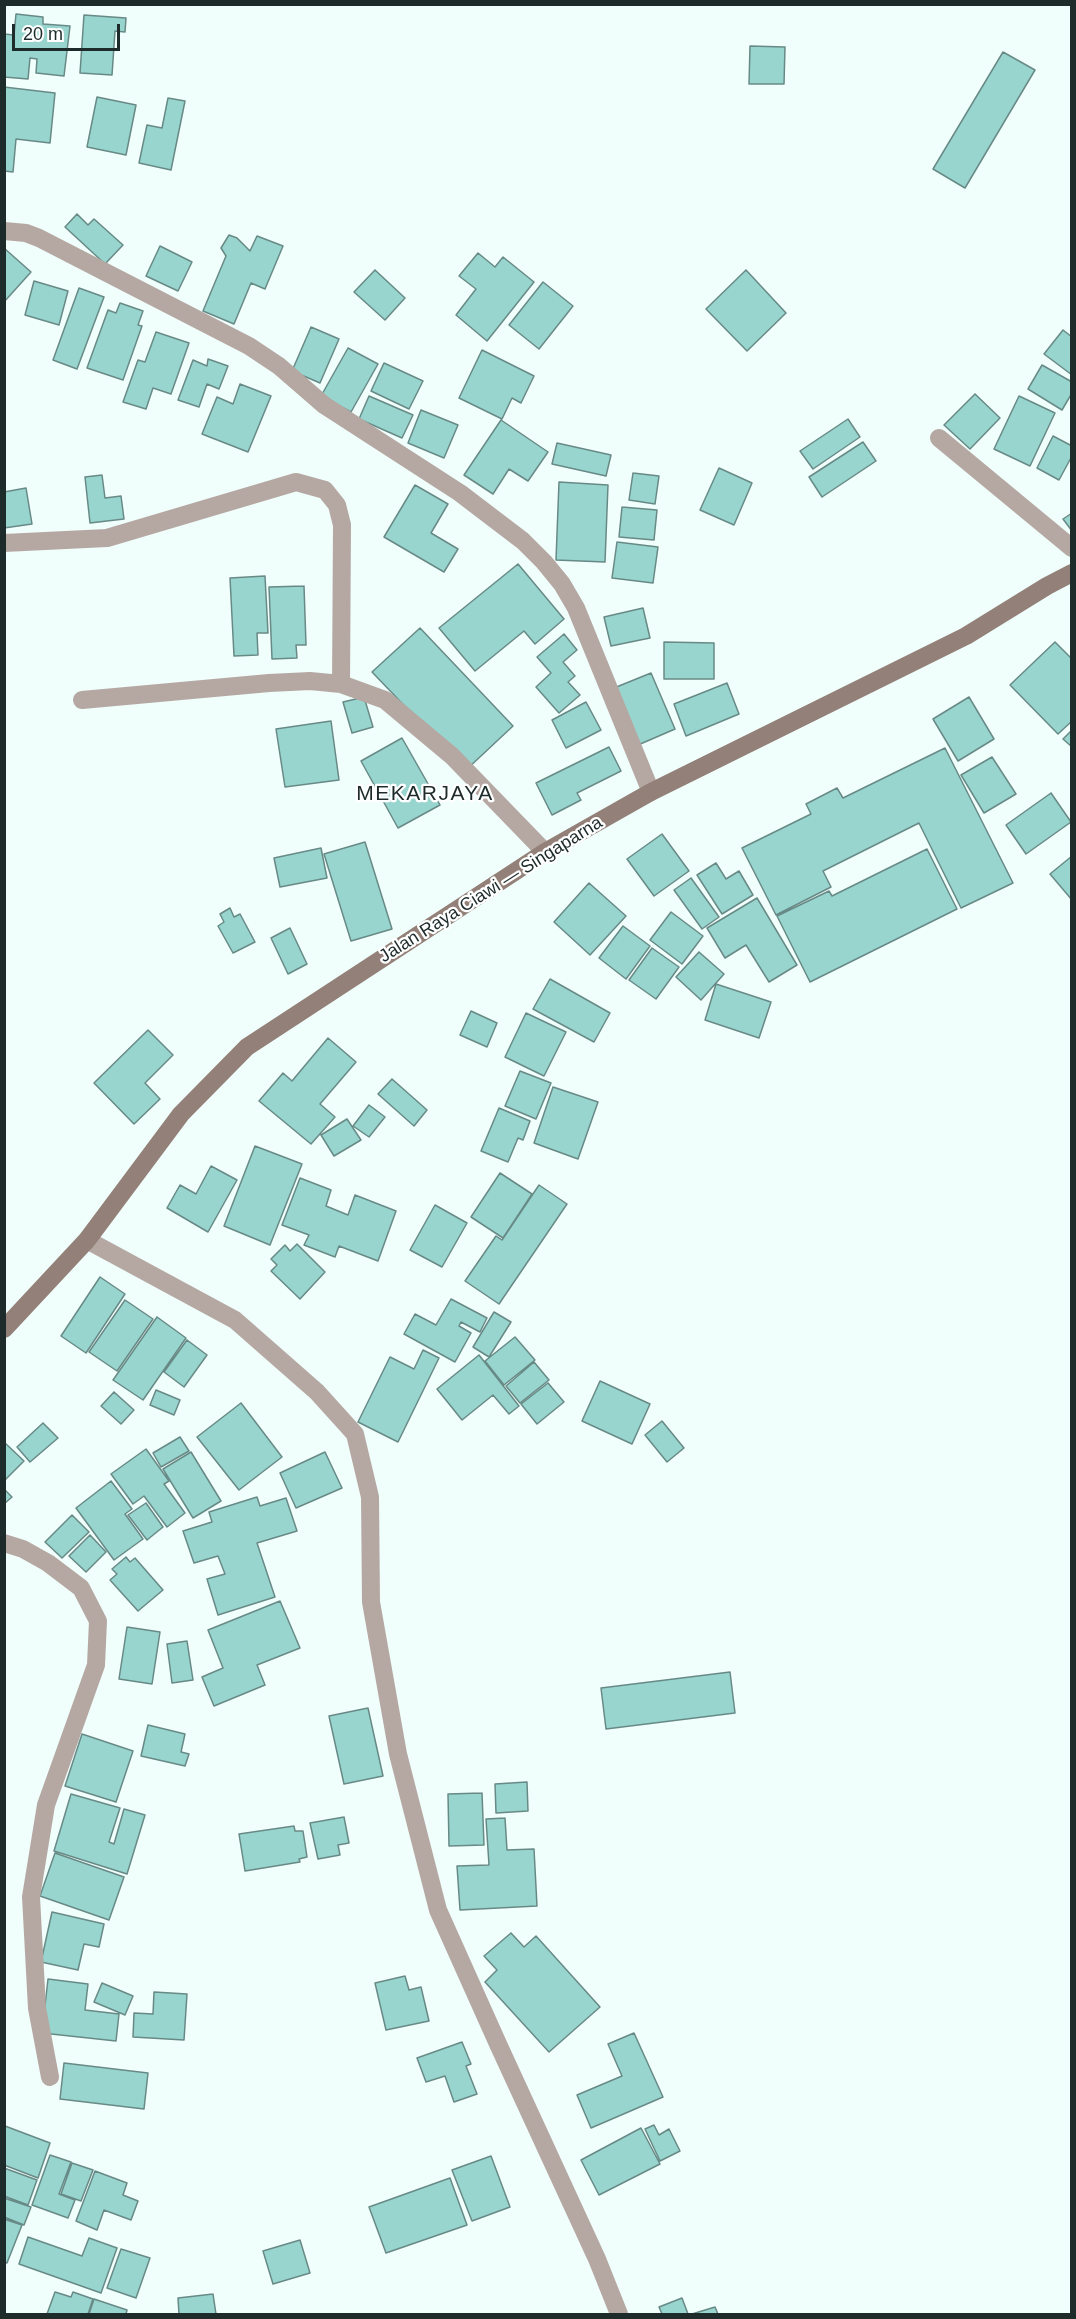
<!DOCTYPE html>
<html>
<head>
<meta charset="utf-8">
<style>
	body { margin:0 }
	#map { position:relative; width:1076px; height:2319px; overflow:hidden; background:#f0fefc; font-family:Helvetica,sans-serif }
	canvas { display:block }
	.frame { position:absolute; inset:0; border:6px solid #1d2b2a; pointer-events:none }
	.scale { position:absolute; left:12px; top:24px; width:108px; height:27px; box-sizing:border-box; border:3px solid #1d2b2a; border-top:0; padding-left:8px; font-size:18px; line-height:21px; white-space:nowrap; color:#1d2b2a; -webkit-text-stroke:4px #fff; paint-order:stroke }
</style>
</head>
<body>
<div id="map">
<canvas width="1076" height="2319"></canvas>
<div class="frame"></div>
<div class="scale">20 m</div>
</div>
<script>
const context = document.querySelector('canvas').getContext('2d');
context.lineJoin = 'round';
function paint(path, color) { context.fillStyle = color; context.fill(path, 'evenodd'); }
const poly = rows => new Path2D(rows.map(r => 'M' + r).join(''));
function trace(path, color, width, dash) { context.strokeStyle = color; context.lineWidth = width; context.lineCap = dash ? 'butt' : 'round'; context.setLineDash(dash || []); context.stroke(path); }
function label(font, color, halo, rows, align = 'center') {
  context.font = font + ' Helvetica,sans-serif'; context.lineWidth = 4.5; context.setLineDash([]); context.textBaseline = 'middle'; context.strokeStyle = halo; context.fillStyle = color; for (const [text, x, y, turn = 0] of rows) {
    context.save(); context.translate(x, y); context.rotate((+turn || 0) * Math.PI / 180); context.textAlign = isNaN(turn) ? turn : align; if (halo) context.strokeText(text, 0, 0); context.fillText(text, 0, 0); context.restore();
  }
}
const building = poly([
	[16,14,43,17,43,24,70,26,64,76,36,73,37,59,30,58,28,79,4,77,4,34,14,35,16,14],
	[84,15,126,18,125,32,115,31,112,75,80,73,84,15],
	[750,46,785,47,784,84,749,84,750,46],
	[1003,52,1035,70,965,188,933,169,1003,52],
	[4,87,55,93,50,143,16,139,13,172,4,171,4,87],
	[97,97,136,105,126,155,87,147,97,97],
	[168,98,185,101,171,170,139,163,147,125,162,128,168,98],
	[77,214,88,225,94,219,123,245,105,264,65,227,77,214],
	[229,235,237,238,250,251,257,236,283,246,265,289,251,283,234,324,203,311,226,256,221,248,229,235],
	[160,246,192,262,178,291,146,276,160,246],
	[4,248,31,272,4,302,4,248],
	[478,253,495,267,503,257,534,282,487,341,456,315,476,289,459,276,478,253],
	[375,270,405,298,385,320,354,292,375,270],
	[746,270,786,313,747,351,706,309,746,270],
	[34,281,68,291,59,325,25,315,34,281],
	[543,282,573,306,539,349,509,325,543,282],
	[79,288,104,297,77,369,53,360,79,288],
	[120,303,143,311,138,325,142,326,123,380,87,368,108,310,116,313,120,303],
	[311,327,339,339,320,383,292,371,311,327],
	[1063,330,1072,337,1072,375,1044,354,1063,330],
	[156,332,189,343,171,394,153,388,146,409,123,402,138,360,145,362,156,332],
	[348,348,378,364,351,412,321,396,348,348],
	[482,350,534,376,521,403,512,398,502,419,459,398,482,350],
	[208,359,228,366,219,389,207,384,199,407,178,400,193,360,207,366,208,359],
	[384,363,423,381,409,409,371,391,384,363],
	[1042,365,1072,382,1072,393,1062,410,1028,389,1042,365],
	[240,384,271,396,248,452,202,434,217,397,233,404,240,384],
	[975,394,1000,418,970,449,944,425,975,394],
	[369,396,413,415,402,438,359,419,369,396],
	[1019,396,1055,413,1030,466,994,449,1019,396],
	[421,410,458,425,444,458,408,443,421,410],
	[848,419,860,437,813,469,800,451,848,419],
	[501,420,548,452,528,481,509,469,493,494,464,475,501,420],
	[1053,436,1072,446,1072,456,1059,480,1037,468,1053,436],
	[863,442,876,461,822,497,809,477,863,442],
	[557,443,611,455,606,476,552,464,557,443],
	[719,468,752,483,734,525,700,510,719,468],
	[633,473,659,476,655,504,629,500,633,473],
	[102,475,105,498,121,496,124,519,90,523,85,477,102,475],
	[559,482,608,485,605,562,556,560,559,482],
	[415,485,448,504,431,533,458,549,444,572,384,537,415,485],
	[26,488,32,524,4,528,4,492,26,488],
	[622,507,657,510,654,540,619,537,622,507],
	[1072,513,1072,531,1063,519,1072,513],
	[617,542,658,547,653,583,612,578,617,542],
	[518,564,564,619,535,644,524,631,475,671,439,628,518,564],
	[265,576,268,633,257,633,258,655,234,656,230,578,265,576],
	[304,586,306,645,296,645,297,658,272,659,269,587,304,586],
	[643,608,650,638,611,646,604,617,643,608],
	[420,628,513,726,466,770,372,672,420,628],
	[564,634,577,650,563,662,575,676,568,682,580,695,559,713,536,687,551,673,537,657,564,634],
	[664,642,714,643,714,679,664,679,664,642],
	[1055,642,1072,659,1072,721,1058,734,1010,685,1055,642],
	[651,673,675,729,638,745,614,688,651,673],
	[727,683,739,714,686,736,674,704,727,683],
	[364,697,373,727,352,733,343,702,364,697],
	[969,697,994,739,958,761,933,719,969,697],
	[586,702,601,730,566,748,552,720,586,702],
	[331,721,339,780,285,787,276,729,331,721],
	[1072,730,1072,747,1063,739,1072,730],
	[402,738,440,805,398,828,361,761,402,738],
	[609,747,621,771,577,793,581,800,552,815,536,783,609,747],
	[945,748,1013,883,961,908,919,823,823,871,831,887,776,915,742,848,811,814,806,804,837,788,843,798,945,748],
	[992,757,1016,794,984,813,961,775,992,757],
	[1051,793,1071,822,1026,854,1006,825,1051,793],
	[662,834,689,871,654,896,627,859,662,834],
	[365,842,392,929,351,941,324,854,365,842],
	[321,848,327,878,280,887,274,858,321,848],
	[927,849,957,909,810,982,777,916,829,891,832,896,927,849],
	[1072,856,1072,900,1050,874,1072,856],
	[716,863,726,879,739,871,753,895,722,914,697,875,716,863],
	[691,878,719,917,702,929,674,890,691,878],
	[589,883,626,916,590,955,554,922,589,883],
	[757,898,797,965,769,982,746,945,725,958,707,928,757,898],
	[230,908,234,917,240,914,255,942,233,953,218,926,224,922,220,914,230,908],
	[671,912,703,936,682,964,650,940,671,912],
	[623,926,650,946,626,979,599,958,623,926],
	[290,928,307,964,288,974,271,938,290,928],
	[652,948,679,967,656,999,629,980,652,948],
	[699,952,724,974,701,1000,676,977,699,952],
	[550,979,610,1013,594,1042,533,1009,550,979],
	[716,984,771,1002,759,1038,705,1020,716,984],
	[471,1011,497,1023,487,1047,460,1035,471,1011],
	[526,1013,566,1032,544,1076,505,1057,526,1013],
	[148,1030,173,1055,145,1083,160,1099,134,1124,94,1083,148,1030],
	[328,1038,356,1062,320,1104,335,1117,311,1144,259,1101,283,1073,292,1081,328,1038],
	[520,1071,551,1083,536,1119,505,1106,520,1071],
	[392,1079,427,1110,414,1126,378,1094,392,1079],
	[553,1087,598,1102,578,1159,534,1143,553,1087],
	[369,1105,385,1117,369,1137,353,1126,369,1105],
	[499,1108,530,1121,523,1140,518,1138,508,1162,481,1151,499,1108],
	[347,1119,361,1140,334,1156,321,1135,347,1119],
	[255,1146,302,1164,270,1245,224,1226,255,1146],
	[211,1166,237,1180,208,1232,167,1208,180,1185,196,1194,211,1166],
	[500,1173,532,1194,503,1238,471,1217,500,1173],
	[300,1178,331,1190,326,1206,348,1215,355,1195,396,1211,378,1261,339,1246,335,1257,304,1245,309,1235,282,1225,300,1178],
	[539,1185,567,1204,499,1304,465,1281,496,1236,502,1240,539,1185],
	[435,1205,467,1223,442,1267,410,1250,435,1205],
	[297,1244,325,1272,300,1299,271,1271,277,1265,271,1259,285,1245,290,1251,297,1244],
	[100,1277,125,1294,86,1353,61,1336,100,1277],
	[451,1299,487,1318,480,1332,461,1322,459,1326,471,1333,455,1362,404,1334,415,1314,436,1325,451,1299],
	[125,1300,153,1319,117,1371,89,1352,125,1300],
	[494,1312,511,1322,489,1357,473,1347,494,1312],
	[157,1317,186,1338,143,1400,113,1380,157,1317],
	[515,1337,535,1360,504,1385,485,1361,515,1337],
	[187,1340,207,1355,184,1387,164,1372,187,1340],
	[423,1350,439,1358,398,1442,358,1422,390,1357,414,1369,423,1350],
	[479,1355,519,1406,509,1414,493,1395,462,1420,437,1389,479,1355],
	[534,1362,549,1380,520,1403,506,1386,534,1362],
	[600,1381,650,1404,632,1444,582,1421,600,1381],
	[548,1383,564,1402,537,1424,521,1404,548,1383],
	[156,1390,180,1400,174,1415,150,1405,156,1390],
	[114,1392,134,1410,121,1424,101,1406,114,1392],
	[241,1403,282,1457,239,1490,197,1437,241,1403],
	[662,1421,684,1448,667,1462,645,1435,662,1421],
	[43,1423,58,1438,30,1462,17,1447,43,1423],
	[180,1437,189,1451,161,1467,153,1453,180,1437],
	[4,1442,24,1461,4,1481,4,1442],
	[146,1449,169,1481,164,1484,185,1513,167,1527,144,1496,133,1504,111,1474,146,1449],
	[191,1452,221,1501,193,1518,163,1469,191,1452],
	[325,1452,342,1488,296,1508,280,1473,325,1452],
	[111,1481,132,1509,125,1514,143,1539,114,1560,76,1508,111,1481],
	[4,1489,12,1497,4,1504,4,1489],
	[257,1497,260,1506,286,1498,297,1531,257,1543,275,1597,218,1615,207,1579,225,1574,218,1556,194,1563,183,1531,212,1522,209,1512,257,1497],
	[146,1503,163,1527,147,1540,128,1515,146,1503],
	[72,1515,89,1532,62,1558,45,1542,72,1515],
	[90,1535,106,1552,86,1572,69,1556,90,1535],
	[126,1557,130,1562,135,1558,163,1590,138,1611,110,1580,117,1574,112,1569,126,1557],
	[280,1601,300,1648,257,1665,265,1685,214,1706,202,1677,223,1668,208,1630,280,1601],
	[127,1627,160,1632,152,1684,119,1679,127,1627],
	[187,1641,193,1680,172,1683,167,1644,187,1641],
	[730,1672,735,1713,606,1729,601,1688,730,1672],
	[368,1708,383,1776,344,1784,329,1716,368,1708],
	[148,1725,185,1734,181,1752,189,1754,185,1766,141,1756,148,1725],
	[82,1734,133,1751,116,1802,65,1786,82,1734],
	[527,1782,528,1811,496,1813,495,1784,527,1782],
	[482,1793,484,1845,449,1846,448,1794,482,1793],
	[71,1794,120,1808,109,1842,114,1844,124,1809,145,1815,127,1874,54,1851,71,1794],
	[344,1817,349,1843,338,1845,340,1855,318,1859,310,1823,344,1817],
	[505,1818,507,1850,534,1849,537,1906,460,1910,457,1866,489,1865,486,1819,505,1818],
	[294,1826,295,1831,303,1831,307,1857,299,1859,300,1862,245,1871,239,1834,294,1826],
	[55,1853,124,1877,109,1920,40,1896,55,1853],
	[52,1912,104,1924,99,1947,84,1944,78,1970,41,1962,52,1912],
	[511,1933,524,1947,536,1936,600,2007,549,2052,485,1982,497,1970,484,1956,511,1933],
	[405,1976,409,1990,421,1987,429,2021,386,2030,375,1983,405,1976],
	[48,1979,88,1984,85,2010,119,2014,116,2041,42,2033,48,1979],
	[102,1983,133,1996,125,2015,94,2002,102,1983],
	[154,1992,187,1994,184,2040,133,2037,134,2013,153,2014,154,1992],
	[634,2033,663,2097,591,2128,577,2095,622,2076,608,2044,634,2033],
	[462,2042,471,2064,466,2066,477,2094,454,2102,445,2076,426,2082,417,2058,462,2042],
	[64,2063,148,2073,144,2109,60,2099,64,2063],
	[654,2125,659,2135,669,2129,680,2151,660,2161,645,2129,654,2125],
	[5,2126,50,2143,38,2178,4,2165,5,2126],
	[641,2128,660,2164,599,2195,581,2160,641,2128],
	[50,2155,71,2162,59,2194,75,2200,68,2218,32,2205,50,2155],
	[491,2156,510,2207,472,2221,452,2170,491,2156],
	[72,2163,93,2170,81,2201,61,2194,72,2163],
	[4,2168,37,2180,28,2205,4,2196,4,2168],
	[95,2171,127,2183,123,2195,138,2201,131,2220,104,2210,97,2230,76,2221,95,2171],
	[450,2178,467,2225,386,2253,369,2207,450,2178],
	[4,2198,31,2207,24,2225,4,2217,4,2198],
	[4,2219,22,2225,7,2263,4,2262,4,2219],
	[28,2237,82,2256,89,2238,117,2248,101,2293,19,2264,28,2237],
	[300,2240,310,2273,273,2284,263,2251,300,2240],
	[121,2249,150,2258,136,2298,107,2288,121,2249],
	[55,2292,71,2297,73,2292,93,2299,88,2314,47,2314,55,2292],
	[213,2294,216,2314,179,2314,178,2298,213,2294],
	[682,2298,688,2314,662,2314,659,2307,682,2298],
	[94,2299,127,2310,126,2314,89,2314,94,2299],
	[715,2307,718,2314,692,2314,715,2307]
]);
const street = poly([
	[4,231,26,233,39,238,249,346,279,366,324,405,460,493,523,541,544,562,562,584,576,608,651,792],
	[939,438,1072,548],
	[4,543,107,538,296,482,325,490,337,505,342,525,341,684],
	[82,700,269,683,310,681,341,684,385,700,452,756,545,852],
	[87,1240,235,1320,317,1392,355,1434,370,1497,371,1602,398,1754,438,1910,498,2044,597,2259,619,2314],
	[4,1543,23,1549,48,1563,81,1588,98,1621,96,1665,46,1805,31,1897,37,2008,50,2077]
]);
const secondary = poly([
	[4,1329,87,1240,181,1114,247,1047,545,852,651,792,966,636,1047,586,1072,573]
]);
const streetNames = [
	["Jalan Raya Ciawi — Singaparna",491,890,-32]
];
const quarterNames = [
	["MEKARJAYA",425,794]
];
paint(building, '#98d5ce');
trace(building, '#688a86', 1.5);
trace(street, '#b5a8a3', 18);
trace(secondary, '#938078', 18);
label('18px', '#1d2b2a', '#fff', streetNames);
context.letterSpacing = '1.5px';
label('21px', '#1d2b2a', '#fff', quarterNames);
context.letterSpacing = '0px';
</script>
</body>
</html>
